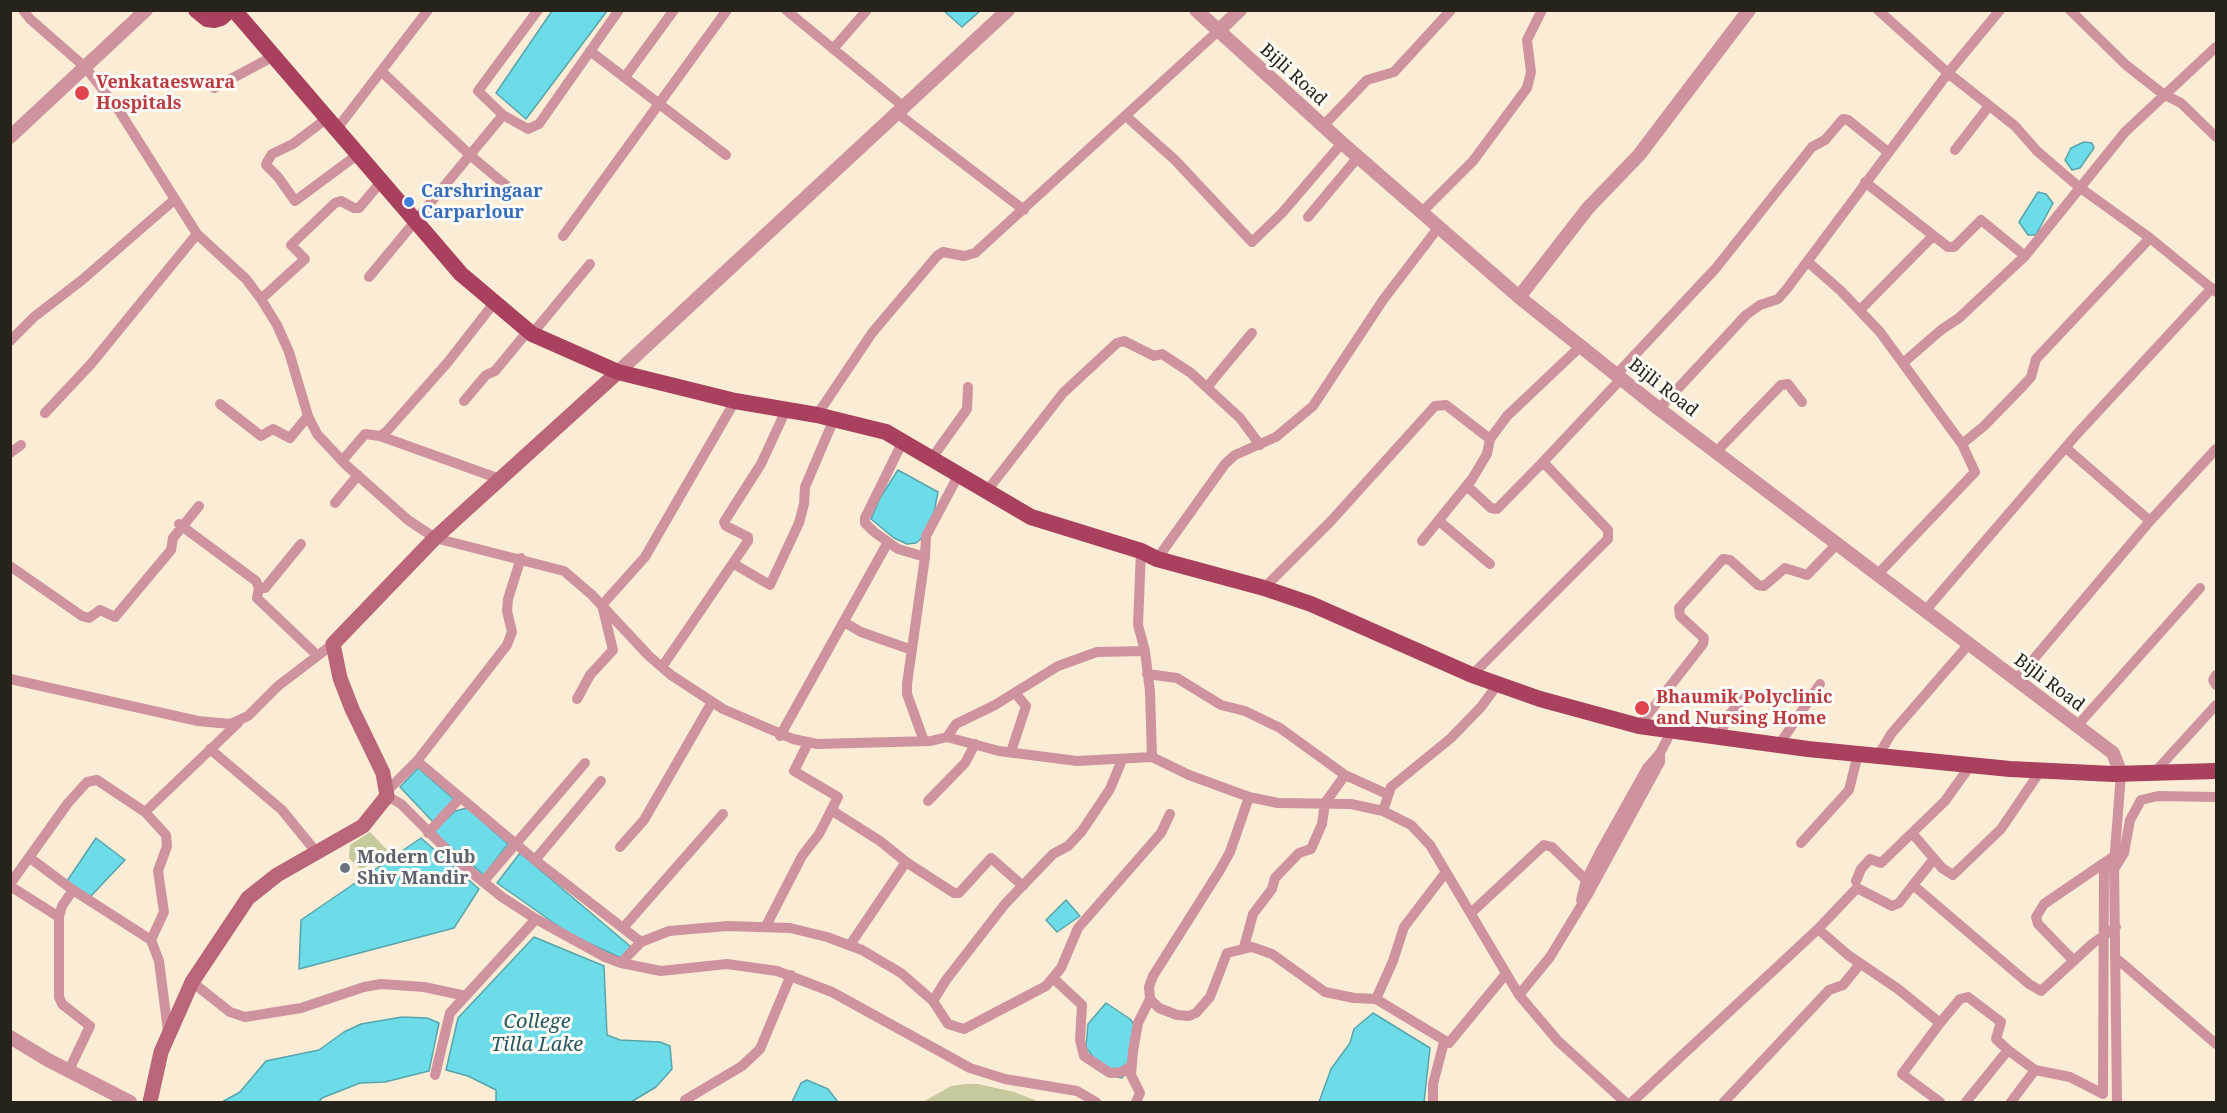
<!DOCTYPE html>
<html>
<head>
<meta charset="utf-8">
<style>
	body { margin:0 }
	#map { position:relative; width:2227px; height:1113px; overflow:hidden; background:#fbedd5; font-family:"Noto Serif",serif }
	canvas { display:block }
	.frame { position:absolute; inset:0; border:12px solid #28231a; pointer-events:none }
</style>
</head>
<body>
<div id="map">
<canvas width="2227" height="1113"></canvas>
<div class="frame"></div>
</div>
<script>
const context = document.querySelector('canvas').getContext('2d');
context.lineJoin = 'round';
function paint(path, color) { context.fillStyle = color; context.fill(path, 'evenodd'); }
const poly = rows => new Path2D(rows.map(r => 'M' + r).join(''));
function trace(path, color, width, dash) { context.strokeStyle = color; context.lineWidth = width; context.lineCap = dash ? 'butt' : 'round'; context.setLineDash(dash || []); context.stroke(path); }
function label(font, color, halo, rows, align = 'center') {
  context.font = font + ' "Noto Serif",serif'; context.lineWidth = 6; context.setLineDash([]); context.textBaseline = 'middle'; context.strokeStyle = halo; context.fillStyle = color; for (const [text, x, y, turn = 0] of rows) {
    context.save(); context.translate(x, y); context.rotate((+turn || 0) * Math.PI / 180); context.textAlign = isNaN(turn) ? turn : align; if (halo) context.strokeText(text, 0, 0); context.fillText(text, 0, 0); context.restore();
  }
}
const green = poly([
	[370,832,388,851,361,870,349,858,350,845],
	[966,1084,978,1084,1014,1092,1040,1102,923,1102,951,1086]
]);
const water = poly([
	[552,11,607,11,526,119,496,93,552,11],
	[944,11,980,11,962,27,944,11],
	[2084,142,2092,143,2094,148,2080,168,2072,170,2065,160,2071,148,2084,142],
	[2038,192,2046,194,2053,203,2036,235,2028,235,2019,222,2038,192],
	[898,470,938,492,933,517,922,538,916,543,907,544,894,538,871,519,880,498,898,470],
	[418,768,456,801,433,822,400,787,418,768],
	[467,808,508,844,484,875,433,832,455,811,467,808],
	[96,838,125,860,90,897,67,881,96,838],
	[421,838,479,889,454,928,299,969,301,920,421,838],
	[520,853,630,946,627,956,619,957,571,935,497,883,520,853],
	[1066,900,1080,916,1057,932,1046,920,1066,900],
	[534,937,604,966,607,1035,620,1040,660,1042,670,1046,672,1069,656,1087,631,1102,496,1102,496,1090,468,1076,446,1070,458,1018,534,937],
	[1106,1003,1130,1019,1135,1026,1126,1073,1122,1078,1112,1076,1098,1064,1086,1047,1088,1024,1106,1003],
	[1373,1013,1430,1048,1424,1102,1319,1102,1331,1069,1350,1043,1354,1029,1373,1013],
	[402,1017,427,1018,439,1023,429,1071,385,1082,360,1083,322,1098,319,1102,222,1102,240,1092,266,1061,319,1050,344,1032,361,1024,402,1017],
	[807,1080,828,1089,838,1102,792,1102,801,1083,807,1080]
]);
const minor = poly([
	[23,10,30,19,85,67,118,109,197,234,246,279,261,299,277,325,289,352,308,416,317,434,346,465,408,520,435,538,564,571,592,595,649,656,671,675,723,709,793,739,817,744,931,741,947,737,999,751,1077,761,1152,757,1189,775,1249,797,1278,803,1351,804,1383,811,1411,825,1430,845,1519,995],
	[538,10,478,91,503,115,528,129,539,124,619,10],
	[786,10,904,107],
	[1878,10,1948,73,2015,126,2037,151,2079,187,2150,238,2216,292],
	[2070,10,2126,65,2163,94,2181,103,2216,137],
	[833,49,867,10],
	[590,51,726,155],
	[382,72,471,156,514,192],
	[625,77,674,10],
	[214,88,272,57],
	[897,113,1024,210],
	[1127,117,1175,160,1252,242,1282,213,1342,143],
	[326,119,293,144,272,154,267,162,266,165,278,177,295,201,357,155],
	[1323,126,1367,80,1394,72,1451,10],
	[336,130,428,10],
	[1955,150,1989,106],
	[1865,182,1948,247,1954,247,1981,220,2025,256],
	[1421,213,1473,161,1527,88,1531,72,1527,40,1542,10],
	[1308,217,1358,157],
	[563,236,727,10],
	[1808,262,1841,291,1880,332,1962,444,1984,426,2023,386,2031,377,2036,359,2150,238],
	[369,277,503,115],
	[261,299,305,259,291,245,335,203,341,201,354,208,359,208,380,183],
	[1860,310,1933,236],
	[532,334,590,264],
	[10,341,34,317,82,280,174,200],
	[1903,363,1941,330,1959,318,2025,256,2125,132,2216,47],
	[1616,375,1716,268,1812,147,1825,140,1843,119,1848,120,1888,152],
	[1208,386,1252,333],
	[464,401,486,375,495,371,528,331],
	[220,404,261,436,273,429,290,438,308,416],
	[1659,409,1746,315,1760,305,1778,299,1786,290,1948,73,2000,10],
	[45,413,91,364,197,234],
	[817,415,872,333,937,256,943,252,964,256,975,253,1217,32],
	[380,436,500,479],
	[903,441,865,518,865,523,874,532,898,549,925,557,926,536,958,476],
	[2066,448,2150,521],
	[1716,452,1781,385,1788,384,1802,402],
	[10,453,21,445],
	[932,458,967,409,968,387],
	[342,461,365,434,380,436,386,432,448,362,494,303],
	[1467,486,1491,508,1497,509,1543,462],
	[986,492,1063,393,1117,343,1124,341,1154,356,1162,354,1191,373,1240,418,1260,445],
	[335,503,358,475],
	[1439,521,1490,564],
	[179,524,256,581,259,588,257,598,317,655],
	[1422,541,1472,479,1487,454,1490,439,1507,416,1582,345],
	[1141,551,1138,625,1145,651,1150,692,1152,757],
	[1157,559,1225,464,1235,455,1276,437,1313,406,1383,300,1438,228],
	[734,564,770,585,799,523,804,504,805,487,834,419],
	[10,566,82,616,89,618,100,610,115,617,171,550,173,538,199,506],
	[1879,573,1975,472,1962,444],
	[259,588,265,588,301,544],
	[1264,588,1331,521,1435,406,1446,405,1490,439],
	[1925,611,2077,434,2212,288],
	[844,622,861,632,912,650],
	[662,667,748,541,748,537,726,526,724,522,761,464,786,410],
	[1147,674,1177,678,1221,705,1245,711,1280,728,1345,775,1387,794],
	[1472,675,1608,539,1608,530,1543,462,1621,379],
	[2216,675,2213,680,2216,685],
	[10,679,198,721,230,724,248,716,278,686,333,644],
	[2016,680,2150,521,2216,449],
	[577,699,590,675,613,650,602,605,645,557,735,401],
	[1639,726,1703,644,1704,638,1680,616,1679,608,1723,559,1730,560,1758,585,1764,586,1785,568,1807,575,1838,543],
	[2077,726,2200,588],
	[780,736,888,542],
	[947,737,956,724,995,705,1058,666,1097,652,1145,651],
	[1718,737,1730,714,1749,692],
	[924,741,907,694,907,684,925,557],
	[1779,745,1820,684],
	[210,749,282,810,317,853],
	[1011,752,1026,706,1015,693],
	[1878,756,1891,734,1969,644],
	[1122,760,1110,789,1082,831,1068,846,1053,854,1005,904,946,980,933,1001,948,1024,964,1029,1046,986,1061,968,1078,928,1161,833,1170,814],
	[417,761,535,860,641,942],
	[2154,773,2216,705],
	[387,791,417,761,507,645,512,632,507,611,508,599,521,558],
	[387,796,401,804,460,863,502,897,536,919,605,957,621,963,661,971,727,964,777,971,832,992,970,1068,1005,1079,1077,1091,1096,1102],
	[1249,797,1230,852,1220,870,1153,976,1149,987,1150,999,1159,1008,1177,1015,1189,1016,1196,1013,1210,997,1227,953,1252,947,1272,954,1325,992,1354,998,1376,999,1449,1043,1505,975],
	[928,801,965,763,975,744],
	[831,810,880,841,906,862],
	[1383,811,1391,787,1451,738,1481,707,1498,684],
	[145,812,238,723],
	[428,833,460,798],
	[1912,833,1942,868,1953,875,2001,829,2041,770],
	[1801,843,1849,790,1858,754],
	[620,847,644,820,712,702],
	[30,858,73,890],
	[535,860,601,781],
	[2114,869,2124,853,2130,820,2141,800,2158,796,2216,797],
	[1856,881,1861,869,1870,859,1881,863,1945,801,1970,766],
	[483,882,585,763],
	[10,884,68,803,87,782,97,780,145,812,166,835,167,846,158,871,164,912,151,940],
	[1913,885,1934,859],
	[10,886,59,917],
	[1581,900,1586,880,1600,852,1647,768,1660,753,1671,732],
	[1472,912,1544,845,1552,847,1586,880],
	[766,926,802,856,819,834,838,797,794,771,808,743],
	[623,928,723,814],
	[1818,929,1848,955,1898,989,1940,1023,1902,1074,1940,1102],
	[850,945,906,862,954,893,959,893,991,858,1023,886],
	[1244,947,1253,914,1272,889,1275,878,1299,853,1311,849,1322,824,1325,803,1345,775],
	[2116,958,2216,1044],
	[2074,961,2038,924,2036,917,2044,904,2104,863],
	[621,963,641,942,669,931,727,926,790,928,827,937,862,950,901,973,933,1001],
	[1053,978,1082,1005,1080,1040,1084,1056,1110,1073,1122,1072,1131,1066],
	[192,982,230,1012,245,1017,301,1008,364,987,381,984,424,987,466,996],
	[1376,999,1393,961,1404,927,1446,872],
	[1940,1023,1960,999,1968,997,2001,1022,1996,1039,2008,1050],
	[69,1070,90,1026,62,1004,59,997,59,917,62,906,73,890,151,940,159,961,168,1031],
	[435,1075,450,1013,536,919],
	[685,1100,742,1066,760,1049,791,975],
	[1136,1102,1140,1093,1131,1075,1133,1051,1138,1023,1150,999],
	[1433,1102,1433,1084,1444,1042],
	[1625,1102,1558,1041,1519,995,1550,957,1587,896,1660,762,1660,753],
	[1632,1102,1818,929,1857,888,1892,906,1899,903,1913,885,2029,984,2041,991,2092,944,2116,927],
	[1724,1102,1829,990,1843,985,1860,964],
	[1966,1102,2008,1050,2035,1070,2070,1077,2103,1094,2104,863,2114,856],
	[2011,1102,2035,1070],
	[2117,1102,2114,864,2121,774]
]);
const tertiary = poly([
	[1196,10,1342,143,1519,297,1659,409,2113,753,2121,774],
	[1217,32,1240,10],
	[10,137,146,10],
	[1519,297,1588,208,1639,155,1749,10],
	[618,372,1008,10],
	[10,1037,48,1060,130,1102]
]);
const secondary = poly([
	[150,1102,161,1052,192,982,248,898,277,875,363,826,387,796,383,773,352,709,340,678,333,644,435,538,618,372]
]);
const primary = poly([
	[196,10,207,19,214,20,221,18,230,10],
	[234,10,461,274,532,334,618,372,735,401,817,415,886,432,1031,517,1141,551,1157,559,1264,588,1311,604,1472,675,1540,699,1639,726,1808,749,2010,769,2113,774,2216,771]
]);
const markers = [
	[82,93,8,"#e0444e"],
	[409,202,6,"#3f7fe0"],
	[1642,708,8,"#e0444e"],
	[345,868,6,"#6b7280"]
];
const streetNames = [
	["Bijli Road",1293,75,42],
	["Bijli Road",1663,388,38],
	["Bijli Road",2049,683,37]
];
const healthNames = [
	["Venkataeswara",96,83],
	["Hospitals",96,104],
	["Bhaumik Polyclinic",1656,698],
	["and Nursing Home",1656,719]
];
const shopNames = [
	["Carshringaar",421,192],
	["Carparlour",421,213]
];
const worshipNames = [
	["Modern Club",357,858],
	["Shiv Mandir",357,879]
];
const waterNames = [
	["College",537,1022],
	["Tilla Lake",537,1045]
];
paint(green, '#c5c99b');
paint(water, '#6ddce9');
trace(water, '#58a4ab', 1.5);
trace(minor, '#cf939f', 10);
trace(tertiary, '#cf939f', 14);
trace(secondary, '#ba6579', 15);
trace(primary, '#a9415e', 16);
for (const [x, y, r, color] of markers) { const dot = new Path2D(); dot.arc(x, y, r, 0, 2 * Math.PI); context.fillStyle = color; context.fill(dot); trace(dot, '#fefcf7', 2); }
label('18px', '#28231a', '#fefcf7', streetNames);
label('bold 18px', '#be3a42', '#fefcf7', healthNames, 'left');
label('bold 18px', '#366cbe', '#fefcf7', shopNames, 'left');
label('bold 18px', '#5b616d', '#fefcf7', worshipNames, 'left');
label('italic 20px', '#28585e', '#fefcf7', waterNames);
</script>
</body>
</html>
